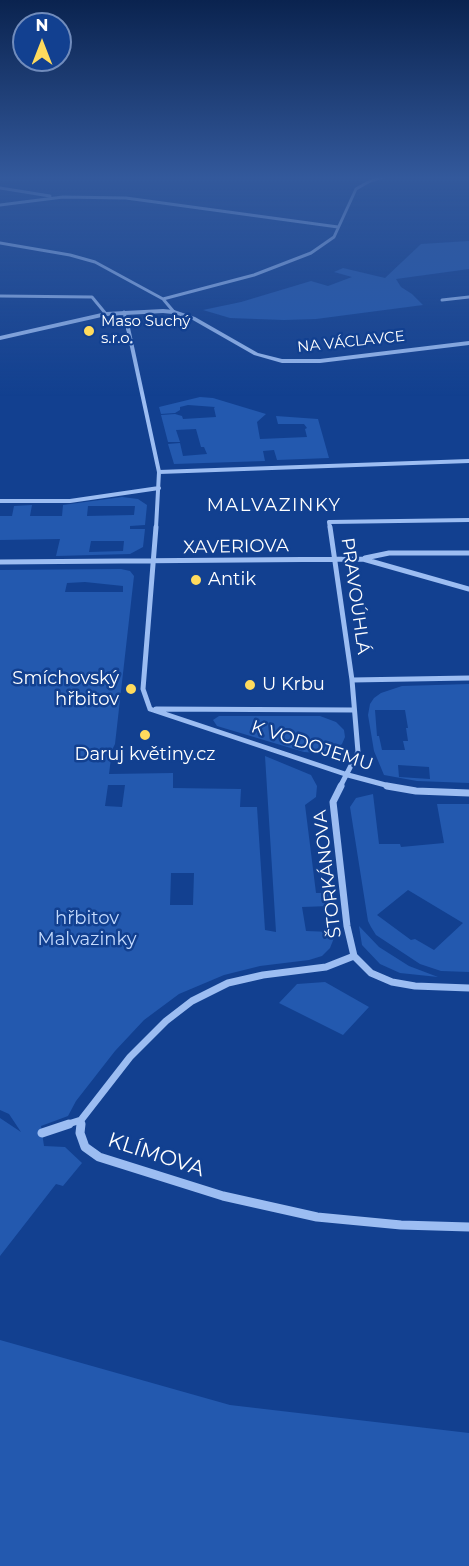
<!DOCTYPE html>
<html>
<head>
<meta charset="utf-8">
<style>
	body { margin:0 }
	#map { position:relative; width:469px; height:1566px; overflow:hidden; background:#124090; font-family:Montserrat,sans-serif }
	canvas { display:block }
	.north { position:absolute; left:12px; top:12px; width:60px; height:60px; box-sizing:border-box; background:#124090; border:2px solid #718cbc; border-radius:50%; rotate:0deg; font-size:16px; font-weight:700; line-height:24px; text-align:center; color:#fff }
	.north::after { content:''; display:block; margin:auto; width:21px; height:27px; background:#ffdb5d; clip-path:polygon(50% 0,100% 100%,50% 72%,0 100%) }
</style>
</head>
<body>
<div id="map">
<canvas width="469" height="1566"></canvas>
<div class="north">N</div>
</div>
<script>
const context = document.querySelector('canvas').getContext('2d');
context.lineJoin = 'round';
function paint(path, color) { context.fillStyle = color; context.fill(path, 'evenodd'); }
const poly = rows => new Path2D(rows.map(r => 'M' + r).join(''));
function trace(path, color, width, dash) { context.strokeStyle = color; context.lineWidth = width; context.lineCap = dash ? 'butt' : 'round'; context.setLineDash(dash || []); context.stroke(path); }
function label(font, color, halo, rows, align = 'center') {
  context.font = font + ' Montserrat,sans-serif'; context.lineWidth = 5; context.setLineDash([]); context.textBaseline = 'middle'; context.strokeStyle = halo; context.fillStyle = color; for (const [text, x, y, turn = 0] of rows) {
    context.save(); context.translate(x, y); context.rotate((+turn || 0) * Math.PI / 180); context.textAlign = isNaN(turn) ? turn : align; if (halo) context.strokeText(text, 0, 0); context.fillText(text, 0, 0); context.restore();
  }
}
const green = poly([
	[469,241,469,269,396,279,401,287,412,294,423,305,316,319,284,320,230,318,203,310,241,302,311,281,328,286,352,277,334,272,343,268,385,278,421,244],
	[200,397,213,398,266,414,257,422,260,439,307,437,305,429,307,428,304,424,278,424,276,416,318,419,329,458,277,460,274,450,263,451,265,461,174,464,168,444,180,443,183,456,207,454,204,447,201,447,196,429,176,430,180,442,168,442,161,415,175,414,182,416,183,419,216,417,214,408,215,407,188,405,180,407,180,410,175,413,161,414,159,407],
	[122,497,138,499,147,505,145,525,130,526,130,529,145,529,143,547,130,554,56,556,60,539,0,540,0,516,12,516,14,506,32,505,30,516,62,516,63,505],
	[88,506,135,506,134,515,87,516],
	[91,541,124,541,123,551,89,552],
	[121,569,130,571,134,576,115,744,112,750,109,774,173,773,173,788,241,789,240,807,257,807,265,930,276,932,265,756,311,775,317,786,316,797,305,805,316,893,328,893,330,906,302,907,306,931,332,932,334,938,330,948,322,956,309,960,260,966,224,975,179,994,144,1020,115,1051,76,1101,68,1116,41,1126,44,1146,65,1147,82,1163,63,1186,56,1184,0,1256,0,1118,21,1132,9,1114,0,1110,0,570],
	[85,582,123,586,123,592,65,592,67,583],
	[108,785,125,785,122,807,105,806],
	[171,873,194,873,193,905,170,905],
	[469,684,469,783,417,781,384,775,374,751,368,715,370,704,374,698,381,693,402,686],
	[375,710,405,710,408,728,406,728,408,741,403,741,405,750,382,750,379,736,377,736],
	[398,765,429,767,430,779,399,777],
	[219,716,320,716,336,722,344,730,345,737,342,744,334,750,318,753,304,752,217,726,213,720],
	[373,794,379,844,400,844,401,847,444,843,437,804,469,804,469,972,441,971,420,964,376,935,371,927,368,921,350,807,356,798],
	[408,890,463,923,434,950,415,939,411,940,377,915],
	[359,926,379,947,409,966,438,977,400,973,380,964,362,945],
	[325,982,369,1007,343,1035,279,1003,297,984],
	[0,1340,230,1405,469,1433,469,1566,0,1566]
]);
const minorFar4 = poly([
	[0,188,50,196],
	[0,205,63,197,126,198,338,227],
	[0,243,70,255,95,262,163,299,174,312],
	[0,296,92,297,106,314],
	[163,299,254,275,311,253,334,237,356,189,370,181,384,177],
	[442,300,469,297],
	[124,312,128,330]
]);
const minorFar3 = poly([
	[128,328,159,472,156,528],
	[159,472,469,461],
	[0,501,70,501,159,488],
	[330,528,329,522,469,520]
]);
const minorFar2 = poly([
	[330,527,352,680,358,752,340,787],
	[365,558,389,553,469,553],
	[0,562,363,559,469,589],
	[352,680,469,678],
	[150,709,143,689,156,527],
	[150,709,348,775,393,787],
	[156,709,354,710]
]);
const minorFar1 = poly([
	[341,786,333,802,347,926,354,956,371,973,392,982,415,986,469,988],
	[387,786,416,791,469,793],
	[65,1125,81,1120],
	[81,1125,81,1120,130,1057,166,1021,192,1001,228,983,263,975,326,967,354,956]
]);
const minor = poly([
	[81,1124,80,1133,85,1147,99,1157,223,1196,317,1217,401,1225,469,1227],
	[42,1133,69,1124]
]);
const tertiary = poly([
	[163,309,174,310,195,317,258,353,282,359,320,359,469,341,469,345,320,363,282,363,254,355,191,319,173,314,163,313,106,316,0,340,0,336,106,312,163,309]
]);
const markers = [
	[89,331,6,"#ffdb5d"],
	[196,580,6,"#ffdb5d"],
	[250,685,6,"#ffdb5d"],
	[131,689,6,"#ffdb5d"],
	[145,735,6,"#ffdb5d"]
];
const farPoinames = [
	["Maso Suchý",101,322],
	["s.r.o.",101,339]
];
const farStreetnames = [
	["NA VÁCLAVCE",351,342,-6]
];
const farQuarternames = [
	["MALVAZINKY",274,506]
];
const streetNames = [
	["XAVERIOVA",236,547,-1],
	["PRAVOÚHLÁ",355,596,82],
	["K VODOJEMU",312,746,18],
	["ŠTORKÁNOVA",328,874,-97]
];
const poiNames = [
	["Antik",208,580],
	["Smíchovský",119,679,"right"],
	["hřbitov",119,700,"right"],
	["U Krbu",262,685],
	["Daruj květiny.cz",145,755,"center"]
];
const parkNames = [
	["hřbitov",87,919],
	["Malvazinky",87,940]
];
const nearStreetnames = [
	["KLÍMOVA",156,1155,18]
];
paint(green, '#2359af');
trace(minorFar4, '#9cbdf2', 3);
trace(minorFar3, '#9cbdf2', 4);
trace(minorFar2, '#9cbdf2', 5);
trace(minorFar1, '#9cbdf2', 7);
trace(minor, '#9cbdf2', 9);
paint(tertiary, '#9cbdf2');
const sky = context.createLinearGradient(0, 0, 0, 396);
sky.addColorStop(0, '#0a234f');
sky.addColorStop(0.45, '#33599c');
sky.addColorStop(1, '#33599c00');
context.fillStyle = sky;
context.fillRect(0, 0, 469, 396);
for (const [x, y, r, color] of markers) { const dot = new Path2D(); dot.arc(x, y, r, 0, 2 * Math.PI); context.fillStyle = color; context.fill(dot); trace(dot, '#124090', 2); }
label('15px', '#fff', '#124090', farPoinames, 'left');
label('15px', '#fff', '#124090', farStreetnames);
context.letterSpacing = '1.5px';
label('18px', '#fff', '#124090', farQuarternames);
context.letterSpacing = '0px';
label('18px', '#fff', '#124090', streetNames);
label('18px', '#fff', '#124090', poiNames, 'left');
label('18px', '#c4dafd', '#124090', parkNames);
label('21px', '#fff', '#124090', nearStreetnames);
</script>
</body>
</html>
